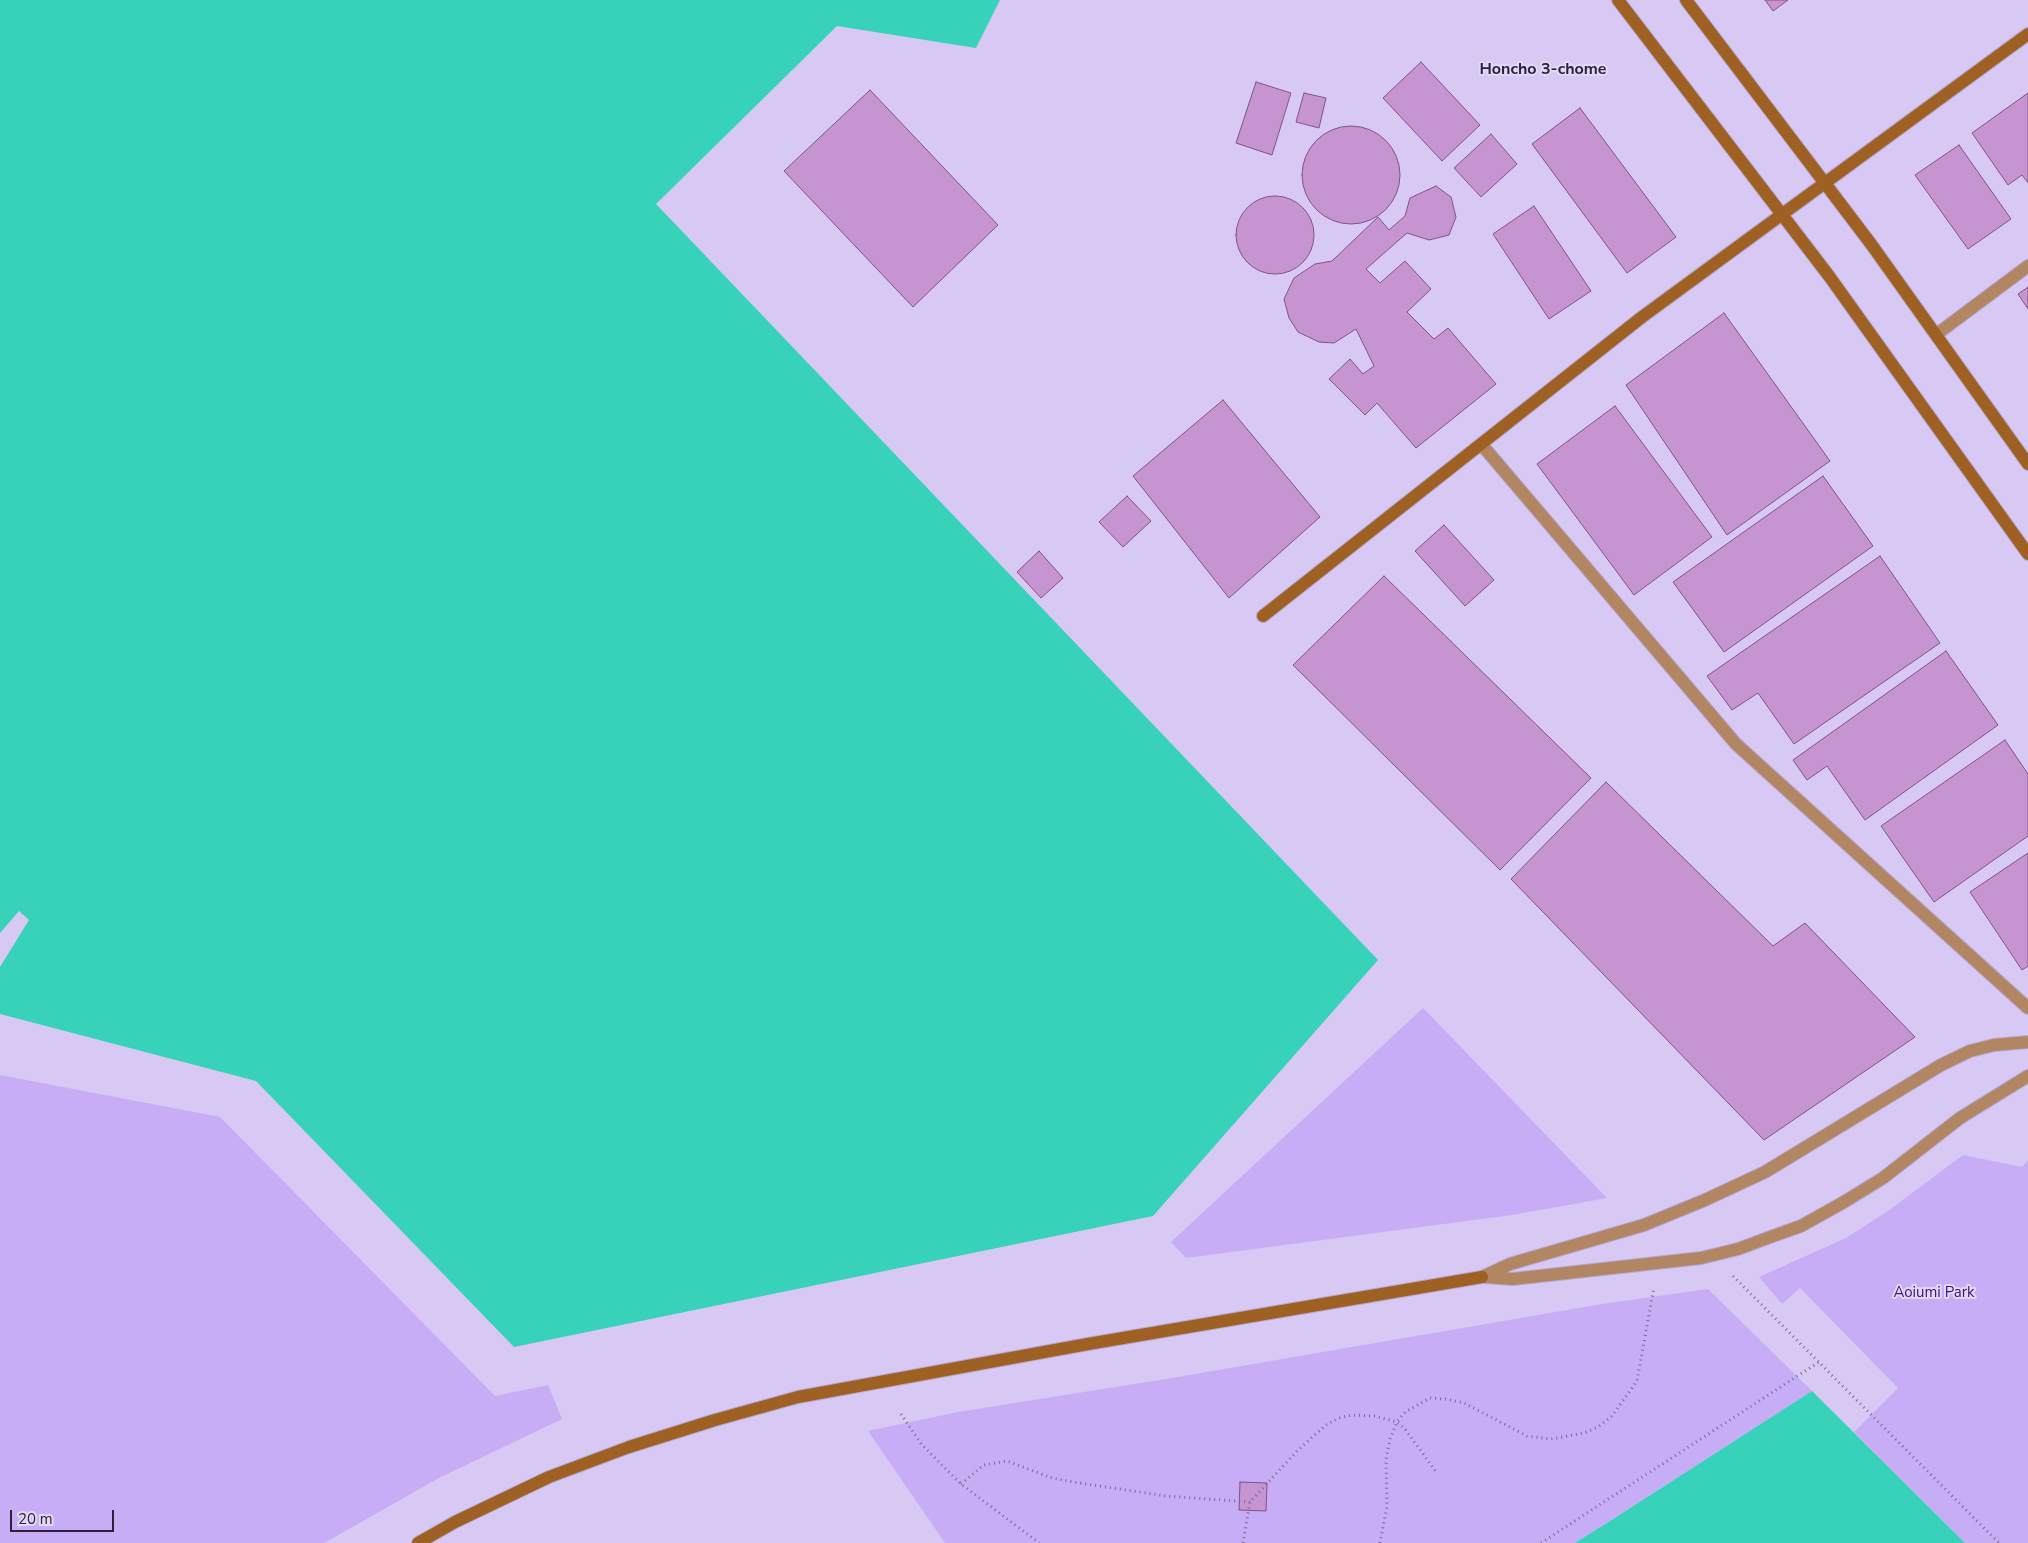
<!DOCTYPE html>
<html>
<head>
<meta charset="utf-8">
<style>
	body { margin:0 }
	#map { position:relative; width:2028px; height:1543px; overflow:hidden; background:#d7c9f4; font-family:"Nunito Sans",sans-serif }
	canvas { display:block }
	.scale { position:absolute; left:10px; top:1510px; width:104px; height:22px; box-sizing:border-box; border:2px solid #2b213c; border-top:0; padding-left:6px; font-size:15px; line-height:18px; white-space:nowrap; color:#2b213c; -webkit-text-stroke:4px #e2d9f6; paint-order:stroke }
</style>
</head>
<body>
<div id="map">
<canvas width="2028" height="1543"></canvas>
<div class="scale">20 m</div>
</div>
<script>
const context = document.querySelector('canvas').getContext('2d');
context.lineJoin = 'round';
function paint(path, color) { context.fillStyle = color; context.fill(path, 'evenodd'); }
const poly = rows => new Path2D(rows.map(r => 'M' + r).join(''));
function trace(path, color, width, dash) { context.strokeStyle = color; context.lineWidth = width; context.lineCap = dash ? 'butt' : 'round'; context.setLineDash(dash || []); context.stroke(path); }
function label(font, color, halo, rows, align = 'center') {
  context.font = font + ' "Nunito Sans",sans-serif'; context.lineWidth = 4; context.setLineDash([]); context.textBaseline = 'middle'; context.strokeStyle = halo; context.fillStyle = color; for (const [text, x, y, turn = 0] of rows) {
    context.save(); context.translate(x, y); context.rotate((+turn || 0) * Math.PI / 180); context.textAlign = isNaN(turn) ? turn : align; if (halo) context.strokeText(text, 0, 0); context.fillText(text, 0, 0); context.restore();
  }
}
const green = poly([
	[1423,1008,1607,1198,1512,1215,1186,1258,1171,1242],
	[0,1075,220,1117,495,1396,548,1385,562,1419,439,1478,324,1543,0,1543],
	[1963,1155,2022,1167,2028,1160,2028,1543,1965,1543,1854,1432,1898,1388,1800,1288,1782,1304,1759,1277,1846,1238,1888,1211],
	[1708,1289,1812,1391,1575,1543,945,1543,868,1431,958,1412,1172,1378,1602,1304]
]);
const water = poly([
	[0,0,1000,0,976,48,837,26,656,204,1378,960,1153,1216,514,1347,256,1081,0,1014,0,967,29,920,19,911,0,933],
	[1812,1391,1965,1543,1575,1543,1613,1519]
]);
const building = poly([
	[1765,0,1788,0,1773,11,1765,0],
	[1421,62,1480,125,1442,161,1383,98,1421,62],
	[1256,82,1291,93,1272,155,1236,143,1256,82],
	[870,90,998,225,913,307,784,171,870,90],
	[1304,93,1326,98,1319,128,1296,122,1304,93],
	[2028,93,2028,183,2022,175,2008,185,1972,133,2028,93],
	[1580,108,1676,237,1627,273,1532,144,1580,108],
	'1302 175a49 49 0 1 1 98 0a49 49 0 1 1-98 0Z',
	[1491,134,1517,164,1481,197,1454,168,1491,134],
	[1959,145,2011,219,1968,249,1915,175,1959,145],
	[1436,186,1451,197,1456,217,1449,235,1429,240,1407,233,1366,269,1380,283,1405,261,1431,289,1407,312,1434,339,1448,328,1496,384,1416,448,1377,403,1365,415,1329,379,1350,359,1363,374,1374,366,1356,329,1334,343,1319,342,1298,332,1289,318,1284,299,1294,278,1315,264,1332,261,1378,217,1389,230,1405,216,1410,198,1436,186],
	'1236 235a39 39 0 1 1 78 0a39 39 0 1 1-78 0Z',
	[1534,206,1591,291,1549,319,1493,234,1534,206],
	[2028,287,2028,309,2018,294,2028,287],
	[1724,313,1830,461,1727,535,1626,385,1724,313],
	[1223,400,1320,517,1229,598,1133,476,1223,400],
	[1615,406,1712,537,1634,595,1537,464,1615,406],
	[1823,476,1873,546,1724,652,1673,582,1823,476],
	[1127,496,1151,521,1123,547,1099,522,1127,496],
	[1444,525,1494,580,1465,606,1415,551,1444,525],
	[1039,551,1063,578,1041,598,1017,572,1039,551],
	[1880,556,1940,643,1794,744,1758,693,1732,710,1707,676,1880,556],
	[1384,576,1591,778,1500,870,1293,665,1384,576],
	[1946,651,1998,725,1865,820,1827,766,1807,780,1793,760,1946,651],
	[2005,740,2028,774,2028,836,1934,902,1881,826,2005,740],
	[1606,782,1773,946,1805,923,1915,1037,1764,1140,1511,879,1606,782],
	[2028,853,2028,966,2022,970,1970,892,2028,853],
	[1240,1482,1267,1483,1266,1511,1239,1510,1240,1482]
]);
const path = poly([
	[1733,1276,1999,1543],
	[901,1414,922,1445,961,1484,1039,1543],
	[961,1484,984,1465,1007,1461,1052,1478,1073,1482,1166,1496,1250,1502],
	[1243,1543,1250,1502,1298,1450,1326,1425,1339,1418,1352,1415,1374,1416,1397,1422,1405,1429,1437,1473],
	[1380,1543,1387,1506,1386,1460,1390,1439,1397,1422,1405,1412,1430,1398,1446,1399,1464,1403,1527,1436,1551,1439,1584,1433,1598,1427,1612,1416,1637,1381,1654,1287],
	[1541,1543,1819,1362]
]);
const street = poly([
	[1937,334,2028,266],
	[1482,445,1736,744,2028,1008],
	[1482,1277,1510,1264,1644,1225,1705,1200,1765,1172,1941,1065,1970,1051,1994,1045,2028,1042],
	[1485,1277,1513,1279,1701,1258,1738,1249,1773,1236,1801,1226,1844,1202,1883,1178,1960,1118,2028,1076]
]);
const secondary = poly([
	[1618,0,1829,276,2028,554],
	[1686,0,1871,244,2028,464],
	[1263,616,1642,317,2028,34],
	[418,1543,455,1522,549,1477,629,1447,715,1420,798,1397,1088,1344,1482,1277]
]);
const parkNames = [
	["Aoiumi Park",1934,1293]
];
const neighbourhoodNames = [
	["Honcho 3-chome",1543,70]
];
paint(green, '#c6adf5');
paint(water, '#38d1ba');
paint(building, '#c694d1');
trace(building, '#81528b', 1);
trace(street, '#b5a7cf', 14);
trace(secondary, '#b5a7cf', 14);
trace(path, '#7a6e90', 3, [1, 4]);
trace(street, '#b28663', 12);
trace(secondary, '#9f6024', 12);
label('15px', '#421174', '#e2d9f6', parkNames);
label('bold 16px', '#2b213c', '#e2d9f6', neighbourhoodNames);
</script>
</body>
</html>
